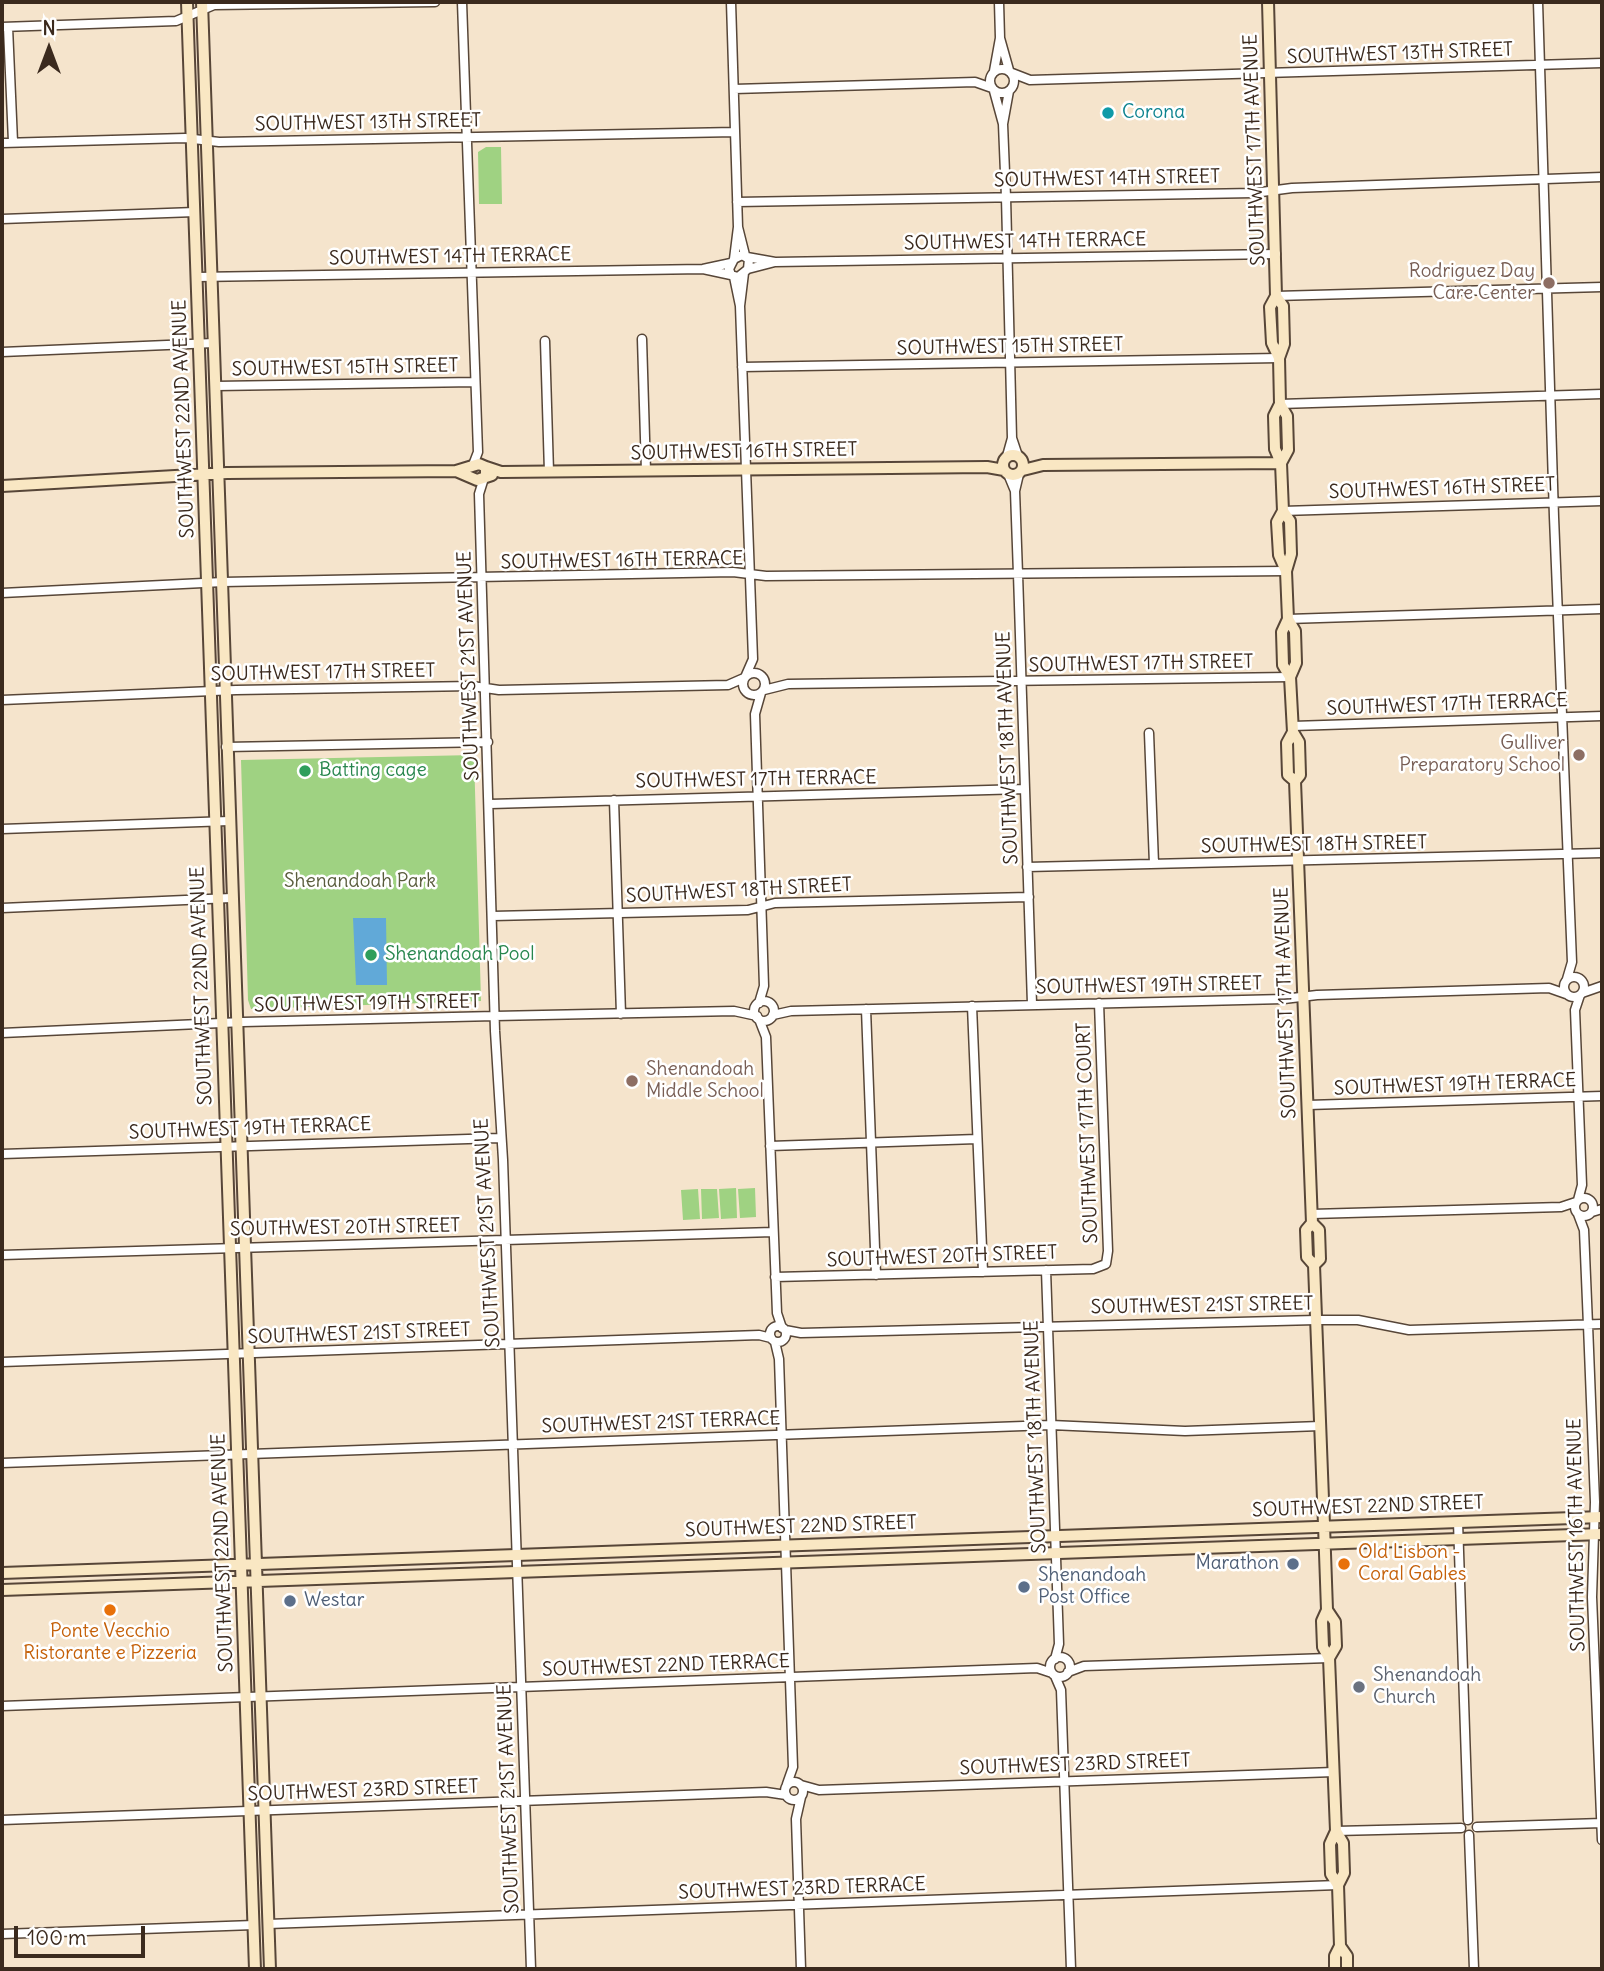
<!DOCTYPE html>
<html>
<head>
<meta charset="utf-8">
<style>
	body { margin:0 }
	#map { position:relative; width:1604px; height:1971px; overflow:hidden; background:#f5e4cc; font-family:Delius,sans-serif }
	canvas { display:block }
	.frame { position:absolute; inset:0; border:4px solid #3b2a1e; pointer-events:none }
	.north { position:absolute; left:14px; top:14px; width:70px; height:70px; -webkit-text-stroke:5px #fff; paint-order:stroke; rotate:0deg; font-size:19px; font-weight:700; line-height:28px; text-align:center; color:#3b2a1e }
	.north::after { content:''; display:block; margin:auto; width:24px; height:32px; background:#3b2a1e; clip-path:polygon(50% 0,100% 100%,50% 72%,0 100%) }
	.scale { position:absolute; left:14px; top:1926px; width:131px; height:32px; box-sizing:border-box; border:4px solid #3b2a1e; border-top:0; padding-left:9px; font-size:21px; line-height:24px; white-space:nowrap; color:#3b2a1e; -webkit-text-stroke:5px #fff; paint-order:stroke }
</style>
</head>
<body>
<div id="map">
<canvas width="1604" height="1971"></canvas>
<div class="frame"></div>
<div class="north">N</div>
<div class="scale">100 m</div>
</div>
<script>
const context = document.querySelector('canvas').getContext('2d');
context.lineJoin = 'round';
function paint(path, color) { context.fillStyle = color; context.fill(path, 'evenodd'); }
const poly = rows => new Path2D(rows.map(r => 'M' + r).join(''));
function trace(path, color, width, dash) { context.strokeStyle = color; context.lineWidth = width; context.lineCap = dash ? 'butt' : 'round'; context.setLineDash(dash || []); context.stroke(path); }
function label(font, color, halo, rows, align = 'center') {
  context.font = font + ' Delius,sans-serif'; context.lineWidth = 5; context.setLineDash([]); context.textBaseline = 'middle'; context.strokeStyle = halo; context.fillStyle = color; for (const [text, x, y, turn = 0] of rows) {
    context.save(); context.translate(x, y); context.rotate((+turn || 0) * Math.PI / 180); context.textAlign = isNaN(turn) ? turn : align; if (halo) context.strokeText(text, 0, 0); context.fillText(text, 0, 0); context.restore();
  }
}
const green = poly([
	[501,147,502,204,479,204,478,152,486,147],
	[474,755,481,1001,251,1009,248,1000,241,760],
	[736,1188,737,1218,721,1219,719,1189],
	[755,1188,756,1217,740,1218,738,1189],
	[698,1189,700,1219,683,1220,681,1190],
	[701,1189,717,1189,719,1218,702,1219]
]);
const water = poly([
	[353,918,386,918,387,985,356,985]
]);
const street = poly([
	[462,2,478,452,473,465],
	[731,2,738,227,745,255],
	[1538,2,1554,517,1572,962,1567,979],
	[2,27,176,21,214,5,435,2],
	[8,27,13,142],
	[1000,38,1009,70],
	'990 81a12 12 0 1 1 24 0a12 12 0 1 1-24 0Z',
	[994,71,1000,38,999,2],
	[1012,73,1030,80,1602,63],
	[734,89,975,82,992,88],
	[994,91,1003,124,1006,197,1012,438,1007,456],
	[1003,124,1009,91],
	[2,143,185,138,219,142,735,132],
	[737,202,1254,193,1292,188,1602,177],
	[2,219,195,212],
	[747,257,775,262,1276,254],
	[734,259,742,255,749,259,748,269,738,277,731,275,729,269,734,259,738,227],
	[703,269,731,275],
	[748,269,775,262],
	[197,277,703,269,731,263],
	[734,277,740,306,753,659,746,675],
	[1276,296,1602,287],
	[740,306,744,273],
	[642,339,646,471],
	[545,341,549,472],
	[2,352,214,343],
	[742,367,1279,358],
	[216,386,475,382],
	[1280,404,1602,394],
	[1012,438,1018,456],
	[1008,474,1015,491,1018,574,1032,1004],
	[484,478,479,494,495,1031,503,1160,531,1969],
	[1015,491,1019,474],
	[1283,511,1602,501],
	[2,593,223,582,733,572,766,576,1286,571],
	[1288,619,1602,609],
	'743 684a11 11 0 1 1 22 0a11 11 0 1 1-22 0Z',
	[764,690,788,684,1290,677],
	[2,700,236,690,472,686,499,690,728,685,744,678],
	[1293,726,1602,716],
	[1149,733,1154,864],
	[226,747,488,742],
	[614,800,621,1014],
	[490,804,1024,789],
	[2,829,229,821],
	[1027,867,1602,853],
	[2,908,231,898],
	[493,916,748,910,775,903,1029,897],
	'1564 987a10 10 0 1 1 20 0a10 10 0 1 1-20 0Z',
	[1582,993,1602,986],
	'754 1011a10 10 0 1 1 20 0a10 10 0 1 1-20 0Z',
	[759,1003,764,986,755,714,761,693],
	[972,1006,983,1272],
	[866,1009,876,1275],
	[773,1015,791,1011,1284,999,1317,995,1549,988,1566,994],
	[759,1019,766,1037,777,1313,782,1328],
	[2,1033,243,1022,495,1016,734,1011,757,1016],
	[1308,1105,1602,1096],
	[770,1146,977,1139],
	[2,1154,499,1138],
	'1575 1207a9 9 0 1 1 18 0a9 9 0 1 1-18 0Z',
	[1578,1200,1582,1185,1575,1010,1580,995],
	[1592,1212,1602,1209],
	[1312,1214,1561,1207,1576,1202],
	[1578,1214,1584,1230,1588,1325,1595,1502,1592,1597,1602,1840],
	[2,1255,773,1232],
	[1046,1270,1059,1644,1055,1659],
	[775,1277,1093,1269,1106,1264,1108,1251,1099,1003],
	'770 1334a8 8 0 1 1 16 0a8 8 0 1 1-16 0Z',
	[785,1330,801,1333,1316,1320,1358,1320,1409,1330,1602,1324],
	[775,1342,779,1359,793,1767,787,1784],
	[2,1362,759,1335,771,1338],
	[2,1463,1051,1425,1185,1431,1320,1426],
	[1458,1522,1468,1820],
	'1050 1667a10 10 0 1 1 20 0a10 10 0 1 1-20 0Z',
	[1068,1672,1084,1666,1329,1658],
	[1055,1676,1061,1690,1071,1969],
	[2,1706,1037,1668,1052,1673],
	'785 1791a9 9 0 1 1 18 0a9 9 0 1 1-18 0Z',
	[801,1785,819,1790,1334,1772],
	[801,1797,796,1819,801,1969],
	[2,1820,766,1792,786,1795],
	[1477,1827,1602,1823],
	[1336,1831,1461,1828],
	[1469,1835,1474,1969],
	[268,1924,1338,1885],
	[2,1934,254,1925]
]);
const secondary = poly([
	[187,2,255,1969],
	[202,2,270,1969],
	[1268,2,1276,296,1270,307,1272,343,1279,358,1280,404,1274,416,1275,449,1281,463,1283,511,1277,522,1279,555,1286,571,1288,619,1282,632,1283,665,1290,677],
	[1276,296,1283,306,1284,344,1279,358],
	[1280,404,1287,416,1288,450,1281,463],
	'1003 465a10 10 0 1 1 20 0a10 10 0 1 1-20 0Z',
	[486,467,501,472,987,467,1004,470],
	[1023,470,1043,465,1281,463],
	[456,471,477,480,492,475],
	[2,486,227,473,456,471,479,464,486,467,486,477],
	[1283,511,1290,521,1291,554,1286,571],
	[1288,619,1295,631,1296,663,1290,677,1293,732,1299,742,1300,775,1295,781,1312,1223,1319,1230,1320,1259,1314,1265],
	[1293,732,1287,743,1288,775,1295,781],
	[1312,1223,1306,1230,1307,1257,1314,1265,1324,1525,1327,1610,1322,1621,1323,1647,1329,1658,1336,1831,1330,1844,1331,1874,1338,1885],
	[2,1573,1602,1517],
	[2,1590,1602,1534],
	[1327,1610,1335,1622,1336,1646,1329,1658],
	[1340,1946,1347,1956,1347,1969],
	[1335,1969,1335,1956,1340,1946,1338,1885,1344,1873,1343,1843,1336,1831]
]);
const markers = [
	[1108,113,7,"#0f9aa8"],
	[1549,283,7,"#8d6e63"],
	[1579,755,7,"#8d6e63"],
	[305,771,7,"#2e9e5b"],
	[371,955,7,"#2e9e5b"],
	[632,1081,7,"#8d6e63"],
	[1293,1564,7,"#5c6f8a"],
	[1344,1564,7,"#e8710a"],
	[1024,1587,7,"#5c6f8a"],
	[290,1601,7,"#5c6f8a"],
	[110,1610,7,"#e8710a"],
	[1359,1687,7,"#6b7280"]
];
const streetNames = [
	["SOUTHWEST 13TH STREET",1400,54,-2],
	["SOUTHWEST 13TH STREET",368,123,-1],
	["SOUTHWEST 17TH AVENUE",1255,150,-92],
	["SOUTHWEST 14TH STREET",1107,179,-1],
	["SOUTHWEST 14TH TERRACE",1025,242,-1],
	["SOUTHWEST 14TH TERRACE",450,257,-1],
	["SOUTHWEST 15TH STREET",1010,347,-1],
	["SOUTHWEST 15TH STREET",345,368,-1],
	["SOUTHWEST 22ND AVENUE",184,419,-92],
	["SOUTHWEST 16TH STREET",744,452,-1],
	["SOUTHWEST 16TH STREET",1442,489,-2],
	["SOUTHWEST 16TH TERRACE",622,561,-1],
	["SOUTHWEST 17TH STREET",1141,664,-1],
	["SOUTHWEST 21ST AVENUE",469,666,-92],
	["SOUTHWEST 17TH STREET",323,673,-1],
	["SOUTHWEST 17TH TERRACE",1447,705,-2],
	["SOUTHWEST 18TH AVENUE",1008,748,-92],
	["SOUTHWEST 17TH TERRACE",756,780,-1],
	["SOUTHWEST 18TH STREET",1314,845,-1],
	["SOUTHWEST 18TH STREET",739,891,-3],
	["SOUTHWEST 22ND AVENUE",202,986,-92],
	["SOUTHWEST 19TH STREET",1149,986,-1],
	["SOUTHWEST 17TH AVENUE",1286,1003,-92],
	["SOUTHWEST 19TH STREET",367,1004,-1],
	["SOUTHWEST 19TH TERRACE",1455,1085,-2],
	["SOUTHWEST 19TH TERRACE",250,1129,-2],
	["SOUTHWEST 17TH COURT",1088,1133,-92],
	["SOUTHWEST 20TH STREET",345,1228,-1],
	["SOUTHWEST 21ST AVENUE",488,1233,-93],
	["SOUTHWEST 20TH STREET",942,1257,-2],
	["SOUTHWEST 21ST STREET",1202,1306,-1],
	["SOUTHWEST 21ST STREET",359,1334,-2],
	["SOUTHWEST 21ST TERRACE",661,1423,-2],
	["SOUTHWEST 18TH AVENUE",1036,1437,-92],
	["SOUTHWEST 22ND STREET",1368,1507,-2],
	["SOUTHWEST 22ND STREET",801,1527,-2],
	["SOUTHWEST 16TH AVENUE",1577,1535,-91],
	["SOUTHWEST 22ND AVENUE",223,1553,-92],
	["SOUTHWEST 22ND TERRACE",666,1666,-2],
	["SOUTHWEST 23RD STREET",1075,1765,-2],
	["SOUTHWEST 23RD STREET",363,1791,-2],
	["SOUTHWEST 21ST AVENUE",509,1799,-92],
	["SOUTHWEST 23RD TERRACE",802,1889,-2]
];
const cultureNames = [
	["Corona",1122,113]
];
const educationNames = [
	["Rodriguez Day",1535,272],
	["Care Center",1535,294],
	["Gulliver",1565,744],
	["Preparatory School",1565,766],
	["Shenandoah",646,1070,"left"],
	["Middle School",646,1092,"left"]
];
const leisureNames = [
	["Batting cage",319,771],
	["Shenandoah Pool",385,955]
];
const parkNames = [
	["Shenandoah Park",360,882]
];
const foodNames = [
	["Old Lisbon -",1358,1553],
	["Coral Gables",1358,1575],
	["Ponte Vecchio",110,1632,"center"],
	["Ristorante e Pizzeria",110,1654,"center"]
];
const serviceNames = [
	["Marathon",1279,1564,"right"],
	["Shenandoah",1038,1576],
	["Post Office",1038,1598],
	["Westar",304,1601]
];
const worshipNames = [
	["Shenandoah",1373,1676],
	["Church",1373,1698]
];
paint(green, '#9fd282');
paint(water, '#61a9d8');
trace(street, '#574638', 11);
trace(secondary, '#574638', 14);
trace(street, '#fff', 8);
trace(secondary, '#f9e7c3', 10);
for (const [x, y, r, color] of markers) { const dot = new Path2D(); dot.arc(x, y, r, 0, 2 * Math.PI); context.fillStyle = color; context.fill(dot); trace(dot, '#fff', 2.5); }
label('19px', '#3b2a1e', '#fff', streetNames);
label('19px', '#0d838f', '#fff', cultureNames, 'left');
label('19px', '#785e54', '#fff', educationNames, 'right');
label('19px', '#27864d', '#fff', leisureNames, 'left');
label('19px', '#595c3c', '#fff', parkNames);
label('19px', '#c56008', '#fff', foodNames, 'left');
label('19px', '#4e5e75', '#fff', serviceNames, 'left');
label('19px', '#5b616d', '#fff', worshipNames, 'left');
</script>
</body>
</html>
